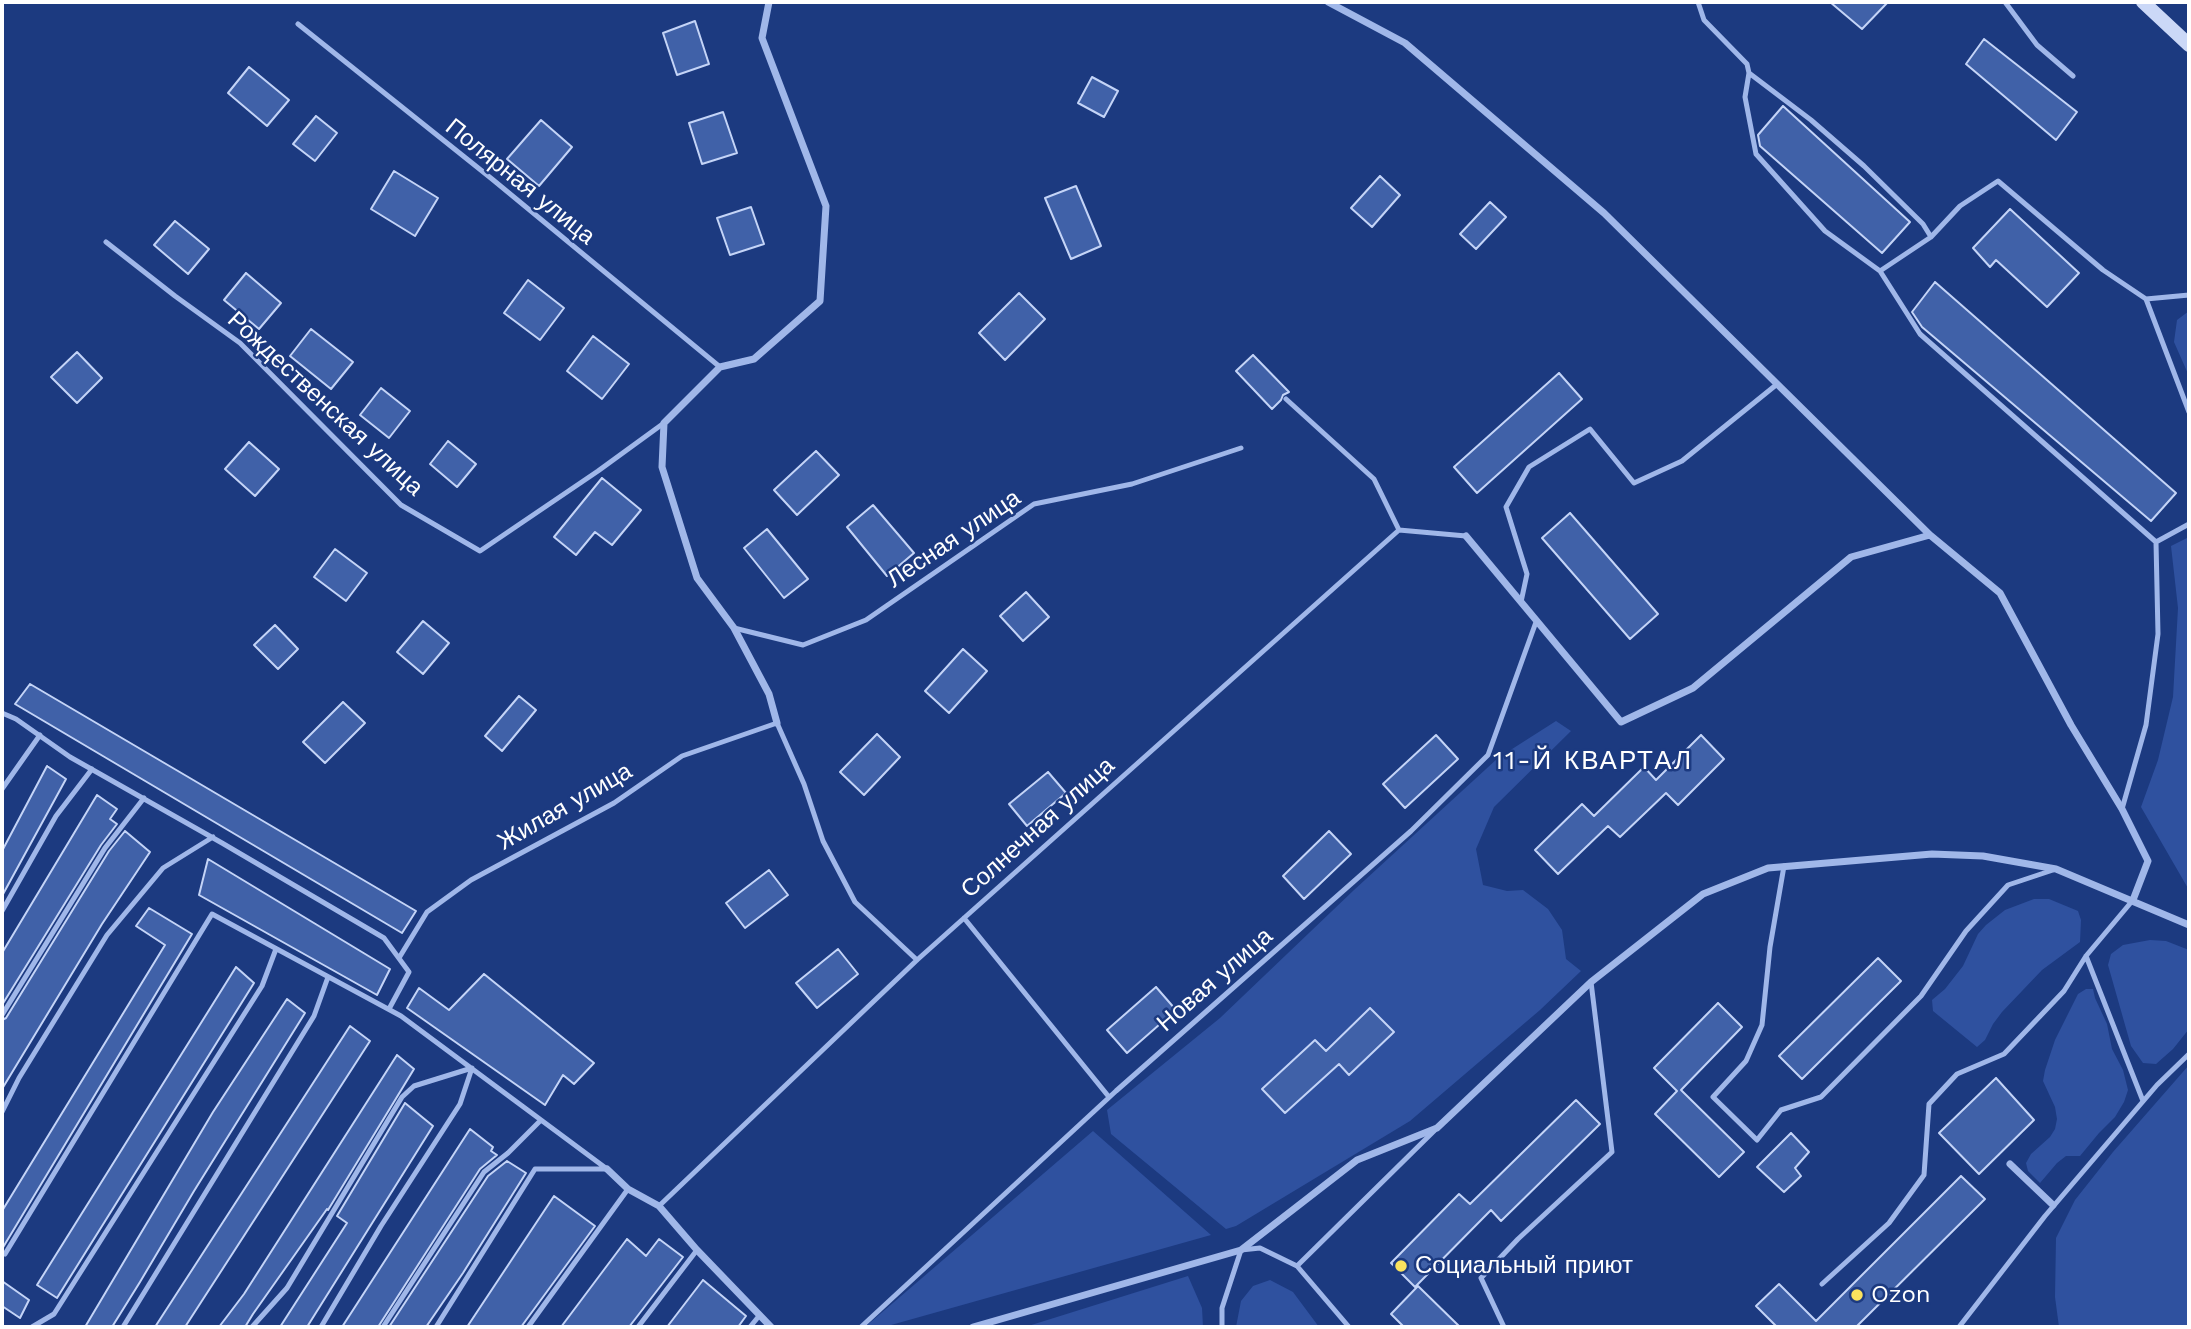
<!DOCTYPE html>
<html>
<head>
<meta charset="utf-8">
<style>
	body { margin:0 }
	#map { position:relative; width:2191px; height:1329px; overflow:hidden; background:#1c3a80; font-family:"Work Sans",sans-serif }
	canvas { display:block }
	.frame { position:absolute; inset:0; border:4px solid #fff; pointer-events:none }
</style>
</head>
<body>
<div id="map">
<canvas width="2191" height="1329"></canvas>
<div class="frame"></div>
</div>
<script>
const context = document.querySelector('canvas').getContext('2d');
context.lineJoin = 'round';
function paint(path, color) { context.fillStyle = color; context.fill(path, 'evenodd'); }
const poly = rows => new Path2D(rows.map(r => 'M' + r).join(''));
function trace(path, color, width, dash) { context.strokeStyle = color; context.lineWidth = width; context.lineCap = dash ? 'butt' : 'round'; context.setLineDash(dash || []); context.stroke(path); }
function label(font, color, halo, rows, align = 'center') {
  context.font = font + ' "Work Sans",sans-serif'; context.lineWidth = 5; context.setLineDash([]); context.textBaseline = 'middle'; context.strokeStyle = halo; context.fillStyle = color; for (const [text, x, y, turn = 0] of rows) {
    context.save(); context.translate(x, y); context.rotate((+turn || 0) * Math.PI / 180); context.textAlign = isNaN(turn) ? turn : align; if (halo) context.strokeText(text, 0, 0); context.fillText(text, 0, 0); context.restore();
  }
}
const green = poly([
	[2189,311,2189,376,2174,342,2177,320],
	[2189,537,2189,890,2141,807,2158,760,2173,697,2178,608,2171,546],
	[1556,721,1571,731,1494,807,1476,849,1483,885,1507,891,1523,890,1548,909,1562,930,1566,959,1581,971,1540,1010,1410,1121,1236,1226,1226,1229,1111,1134,1107,1110,1220,1018,1354,890,1498,758],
	[2034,899,2049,899,2078,911,2081,920,2080,942,2042,970,2002,1012,1993,1024,1985,1040,1977,1047,1933,1011,1932,1000,1945,989,1963,966,1978,934,1986,925,2005,910],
	[2150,940,2166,941,2189,950,2189,1029,2173,1049,2156,1064,2143,1063,2131,1046,2108,965,2111,954,2123,945],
	[2086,989,2093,989,2095,998,2107,1024,2112,1049,2123,1070,2128,1090,2124,1102,2115,1117,2099,1133,2080,1156,2066,1156,2057,1163,2040,1183,2028,1171,2026,1163,2031,1154,2050,1137,2055,1129,2057,1119,2055,1107,2043,1081,2045,1070,2055,1040,2078,994],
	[2189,1065,2189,1327,2059,1327,2055,1297,2056,1238,2075,1200,2113,1152],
	[1093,1131,1211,1235,884,1327,865,1327],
	[1188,1276,1202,1308,1203,1327,1025,1327],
	[1270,1280,1293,1292,1319,1327,1236,1327,1241,1301,1253,1286]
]);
const building = poly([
	[1830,2,1888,2,1862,29,1830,2],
	[695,21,709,64,677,75,663,33,695,21],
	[1984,39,2077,112,2056,140,1966,64,1984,39],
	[249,67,289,100,267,126,228,93,249,67],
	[1092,77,1118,91,1104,117,1078,103,1092,77],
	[1783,106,1910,222,1882,253,1760,146,1758,135,1783,106],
	[723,112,737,153,702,164,689,123,723,112],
	[316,116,337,133,315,161,293,144,316,116],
	[541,120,572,147,539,186,507,159,541,120],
	[394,171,438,198,415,236,371,209,394,171],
	[1380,176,1400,195,1372,227,1351,208,1380,176],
	[1076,186,1101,246,1071,259,1045,198,1076,186],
	[1490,202,1506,217,1476,249,1460,234,1490,202],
	[751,207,764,244,730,255,717,218,751,207],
	[2010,209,2079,273,2047,307,1996,260,1990,267,1973,248,2010,209],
	[175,221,209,249,188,274,154,245,175,221],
	[246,273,281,303,259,329,224,300,246,273],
	[528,280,564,308,540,340,504,313,528,280],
	[1935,282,2176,493,2151,521,1922,327,1912,312,1935,282],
	[1019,293,1045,319,1005,360,979,333,1019,293],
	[311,329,353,362,331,389,290,356,311,329],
	[593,336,629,364,602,399,567,371,593,336],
	[77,352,102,378,77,403,51,377,77,352],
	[1253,355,1289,392,1283,395,1281,400,1272,409,1236,371,1253,355],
	[1559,373,1582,399,1477,493,1454,467,1559,373],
	[381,388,410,411,389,438,360,415,381,388],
	[448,441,476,464,457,487,430,464,448,441],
	[249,442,279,469,255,496,225,469,249,442],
	[816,451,839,475,797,515,774,490,816,451],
	[602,478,641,510,612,545,595,532,576,555,554,537,602,478],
	[873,505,914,553,887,576,847,527,873,505],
	[1570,513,1658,614,1630,639,1542,538,1570,513],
	[767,529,808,579,784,598,744,548,767,529],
	[335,549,367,573,346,601,314,577,335,549],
	[1026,592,1049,617,1023,641,1000,616,1026,592],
	[423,621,449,643,423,674,397,652,423,621],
	[275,625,298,649,278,669,254,645,275,625],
	[963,649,987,671,949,713,925,691,963,649],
	[30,684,416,911,402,933,15,704,30,684],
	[519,696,536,710,502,751,485,736,519,696],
	[343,702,365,723,325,763,303,742,343,702],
	[877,734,900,757,864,795,840,772,877,734],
	[1436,735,1458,759,1405,808,1383,784,1436,735],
	[1701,735,1724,759,1678,805,1666,793,1620,837,1608,826,1558,874,1535,850,1582,804,1594,816,1644,767,1656,780,1701,735],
	[47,766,66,779,2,896,2,851,47,766],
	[1048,772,1066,793,1027,826,1009,804,1048,772],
	[97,795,117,809,110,819,117,824,101,845,2,1005,2,953,97,795],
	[125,831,150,852,102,924,2,1089,2,1020,6,1018,109,851,125,831],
	[1329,831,1351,854,1304,899,1283,876,1329,831],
	[208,859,390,969,377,995,199,895,208,859],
	[769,870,788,895,745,928,726,903,769,870],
	[149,908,192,934,2,1249,2,1211,165,945,136,926,149,908],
	[838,949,858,974,817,1008,796,983,838,949],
	[1878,958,1901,981,1802,1079,1779,1056,1878,958],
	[236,967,254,983,57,1298,37,1285,236,967],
	[484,974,594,1063,574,1084,563,1075,545,1105,407,1008,419,988,449,1010,484,974],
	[1156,987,1176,1010,1127,1053,1107,1030,1156,987],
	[287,999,305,1013,194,1191,140,1282,112,1327,85,1327,213,1112,287,999],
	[1718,1003,1742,1027,1681,1090,1744,1152,1719,1177,1655,1114,1677,1091,1654,1068,1718,1003],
	[1370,1008,1394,1032,1349,1075,1339,1064,1285,1113,1262,1089,1315,1040,1326,1051,1370,1008],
	[350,1026,370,1041,185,1327,155,1327,350,1026],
	[397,1055,414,1069,328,1210,327,1209,253,1314,245,1327,219,1327,244,1294,397,1055],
	[1996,1078,2034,1120,1979,1174,1939,1133,1996,1078],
	[1576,1100,1600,1124,1501,1221,1491,1210,1415,1287,1391,1263,1459,1194,1470,1204,1576,1100],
	[405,1103,433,1126,307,1327,280,1327,347,1223,337,1216,405,1103],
	[470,1129,493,1147,491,1151,497,1155,480,1169,378,1327,342,1327,470,1129],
	[1791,1133,1809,1152,1795,1168,1801,1176,1784,1192,1757,1167,1791,1133],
	[507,1161,526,1173,463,1273,426,1327,389,1327,488,1176,507,1161],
	[1961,1176,1985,1199,1856,1327,1777,1327,1756,1306,1779,1284,1816,1321,1961,1176],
	[554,1196,595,1226,521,1327,467,1327,554,1196],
	[627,1239,646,1256,659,1239,683,1257,629,1327,561,1327,627,1239],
	[703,1280,746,1316,738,1327,667,1327,703,1280],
	[2,1281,29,1300,20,1318,2,1306,2,1281],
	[1418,1286,1460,1327,1404,1327,1391,1314,1418,1286]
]);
const lane = poly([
	[1698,2,1704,20,1747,64,1749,73,1745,97,1756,154,1825,231,1880,271,1931,237,1960,206,1998,181,2103,270,2146,299,2189,412],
	[2005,2,2037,45,2073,76],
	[298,24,492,179,720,367],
	[1749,73,1811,120,1864,166,1923,224,1931,237],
	[106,242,175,296,240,343,401,505,480,551,598,471,664,423],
	[1880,271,1920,334,2156,542,2158,634,2146,725,2122,809],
	[2146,299,2189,295],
	[1286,399,1374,479,1399,530],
	[2156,542,2189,524],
	[1521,602,1527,574,1506,507,1529,467,1590,429,1634,483,1682,461,1776,385],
	[734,628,803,645,866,620,1034,504,1132,484,1241,448],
	[2,713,16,719,70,757,222,843,384,938,409,972,389,1009],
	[2,789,40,735],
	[1784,866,1770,947,1762,1025,1746,1061,1713,1097,1757,1140,1781,1110,1821,1097,1921,996,1966,931,2008,885,2053,870],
	[2,911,56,816,92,769],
	[964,918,1109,1097],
	[2086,956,2143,1101],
	[399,958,427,912,471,880,614,803,682,756,777,723,804,784,823,841,855,902,917,960],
	[2,1015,105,848,144,798],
	[2,1112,19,1078,107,935,163,868,213,837],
	[659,1206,917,960,1399,530,1466,536],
	[5,1254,212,914,401,1016,607,1169],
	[1297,1266,1434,1131],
	[1822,1284,1889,1223,1924,1175,1929,1104,1957,1074,2004,1054,2064,991,2086,956,2133,900],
	[32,1327,54,1314,262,986,276,949],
	[123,1327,314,1016,328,977],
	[252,1327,287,1288,402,1097,414,1086,472,1068],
	[321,1327,381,1226,460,1104,472,1068],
	[383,1327,484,1172,508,1153,541,1120],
	[436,1327,535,1169,607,1169],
	[528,1327,628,1189],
	[638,1327,697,1250],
	[750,1327,759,1316],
	[861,1327,1116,1091,1411,831,1488,755,1536,622],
	[1222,1327,1222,1308,1241,1250,1260,1248,1297,1266,1349,1327],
	[1504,1327,1481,1278,1518,1239,1612,1152,1591,982],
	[1959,1327,2045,1216,2157,1085,2189,1054]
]);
const street = poly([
	[769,2,762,38,826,206,820,301,754,359,720,367,664,423,662,467,697,578,734,628,769,694,777,723],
	[1328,2,1405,43,1604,213,1930,535,2000,593,2071,725,2122,809,2148,861,2133,900],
	[1466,536,1621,722,1693,688,1851,557,1930,535],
	[2010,1164,2053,1205],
	[607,1169,628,1189,659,1206,697,1250,771,1327],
	[973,1327,1241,1250,1357,1160,1437,1128,1591,982,1703,894,1768,868,1932,854,1983,856,2056,869,2189,925]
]);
const secondary = poly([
	[2143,2,2189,45]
]);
const markers = [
	[1401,1266,7,"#fae25e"],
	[1857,1295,7,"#fae25e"]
];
const streetNames = [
	["Полярная улица",520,182,39],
	["Рождественская улица",325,404,43],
	["Лесная улица",954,539,-34],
	["Жилая улица",565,807,-30],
	["Солнечная улица",1038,828,-42],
	["Новая улица",1215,980,-41]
];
const poiNames = [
	["Социальный приют",1415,1266],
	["Ozon",1871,1295]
];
const neighbourhoodNames = [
	["11-Й КВАРТАЛ",1593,761]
];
paint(green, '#2f519f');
paint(building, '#4061a8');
trace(building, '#c4d4f7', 2);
trace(lane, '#a0b7e9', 5);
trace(street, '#a0b7e9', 7);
trace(secondary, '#cbd8f7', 14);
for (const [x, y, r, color] of markers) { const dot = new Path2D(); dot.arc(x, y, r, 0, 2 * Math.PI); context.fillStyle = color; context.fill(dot); trace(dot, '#1c3a80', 2.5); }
label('24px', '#fff', '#1c3a80', streetNames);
label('24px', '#fff', '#1c3a80', poiNames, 'left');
context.letterSpacing = '2px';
label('26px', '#fff', '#1c3a80', neighbourhoodNames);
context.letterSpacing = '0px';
</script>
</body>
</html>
